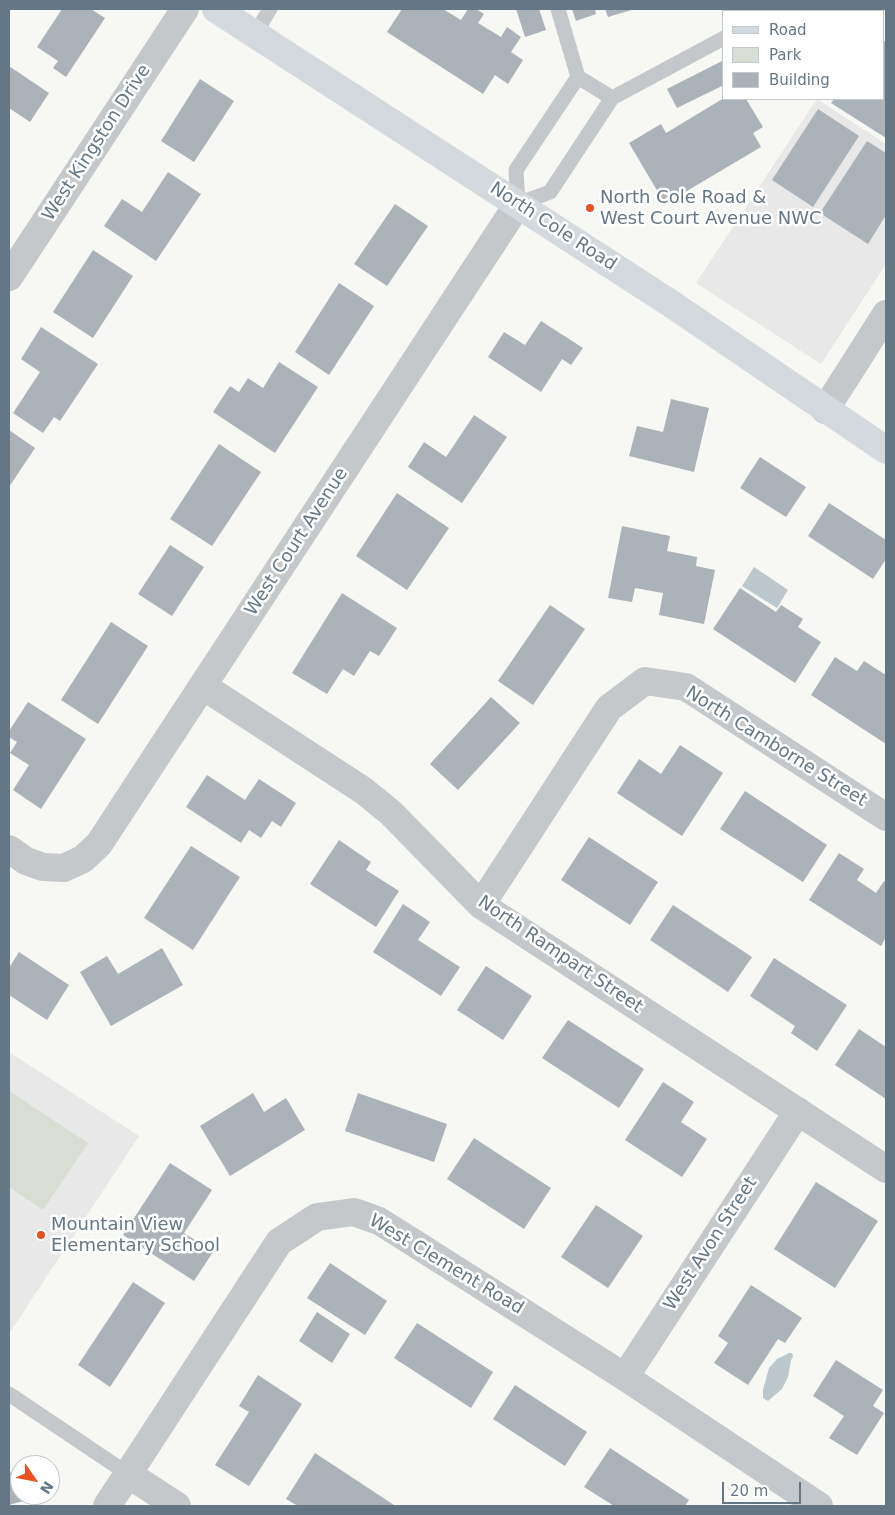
<!DOCTYPE html>
<html>
<head>
<meta charset="utf-8">
<style>
	body { margin:0 }
	#map { position:relative; width:895px; height:1515px; overflow:hidden; background:#f7f7f3; font-family:"DejaVu Sans",sans-serif }
	canvas { display:block }
	.frame { position:absolute; inset:0; border:10px solid #657785; pointer-events:none }
	.legend { position:absolute; left:722px; top:10px; width:162px; height:90px; box-sizing:border-box; background:#fff; border:1px solid #c1c9ce; margin:0; padding:6px 9px; list-style:none; font-size:15px; color:#657785 }
	.legend li { display:flex; align-items:center; gap:10px; height:25px }
	.legend b { width:25px; border:1px solid #c1c9ce }
	.north { position:absolute; left:10px; top:1455px; width:50px; height:50px; box-sizing:border-box; background:#fff; border:1px solid #c1c9ce; border-radius:50%; rotate:123deg; font-size:14px; font-weight:700; line-height:20px; text-align:center; color:#657785 }
	.north::after { content:''; display:block; margin:auto; width:18px; height:22px; background:#e85122; clip-path:polygon(50% 0,100% 100%,50% 72%,0 100%) }
	.scale { position:absolute; left:722px; top:1482px; width:79px; height:22px; box-sizing:border-box; border:2px solid #657785; border-top:0; padding-left:6px; font-size:15px; line-height:18px; white-space:nowrap; color:#657785; -webkit-text-stroke:4px #fff; paint-order:stroke }
</style>
</head>
<body>
<div id="map">
<canvas width="895" height="1515"></canvas>
<div class="frame"></div>
<ul class="legend">
<li><b style="height:6px;background:#d4d9dd"></b>Road</li>
<li><b style="height:14px;background:#d8ded4"></b>Park</li>
<li><b style="height:14px;background:#abb3b9"></b>Building</li>
</ul>
<div class="north">N</div>
<div class="scale">20 m</div>
</div>
<script>
const context = document.querySelector('canvas').getContext('2d');
context.lineJoin = 'round';
function paint(path, color) { context.fillStyle = color; context.fill(path, 'evenodd'); }
const poly = rows => new Path2D(rows.map(r => 'M' + r).join(''));
function trace(path, color, width, dash) { context.strokeStyle = color; context.lineWidth = width; context.lineCap = dash ? 'butt' : 'round'; context.setLineDash(dash || []); context.stroke(path); }
function label(font, color, halo, rows, align = 'center') {
  context.font = font + ' "DejaVu Sans",sans-serif'; context.lineWidth = 5; context.setLineDash([]); context.textBaseline = 'middle'; context.strokeStyle = halo; context.fillStyle = color; for (const [text, x, y, turn = 0] of rows) {
    context.save(); context.translate(x, y); context.rotate((+turn || 0) * Math.PI / 180); context.textAlign = isNaN(turn) ? turn : align; if (halo) context.strokeText(text, 0, 0); context.fillText(text, 0, 0); context.restore();
  }
}
const built = poly([
	[817,99,886,144,886,264,821,364,696,283],
	[9,1052,139,1136,9,1334]
]);
const green = poly([
	[9,1091,88,1143,43,1210,9,1187]
]);
const water = poly([
	[754,567,788,590,777,608,742,586],
	[789,1353,792,1353,793,1356,791,1360,788,1377,782,1389,768,1401,763,1398,763,1390,769,1368,777,1359]
]);
const building = poly([
	[62,9,91,9,105,18,66,77,53,68,58,61,37,47],
	[402,9,443,9,461,20,468,9,476,9,484,14,478,23,501,37,507,27,521,37,511,52,523,60,508,84,495,75,483,94,387,32],
	[516,9,539,9,546,30,525,37],
	[572,9,595,9,596,14,576,21],
	[605,9,635,9,608,17],
	[817,9,831,9,832,11,812,11],
	[884,41,886,42,886,138,831,103,834,99,884,99],
	[724,60,724,85,677,108,667,89],
	[9,66,49,93,30,122,9,108],
	[200,79,234,101,194,162,161,141],
	[724,98,746,99,763,127,753,133,761,147,665,204,629,143,661,124,666,133],
	[818,109,859,136,813,207,772,180],
	[867,141,886,153,886,215,868,244,820,213],
	[168,172,201,194,156,261,104,226,122,199,142,212],
	[395,204,428,226,387,286,354,264],
	[93,250,133,276,93,338,53,312],
	[339,283,374,306,329,375,295,352],
	[541,321,583,348,571,365,562,359,541,392,488,357,504,332,525,345],
	[41,327,98,364,60,421,54,417,43,433,13,413,40,372,21,359],
	[279,362,318,387,275,453,213,412,230,386,239,392,248,378,263,388],
	[671,399,709,408,694,472,629,456,637,426,663,432],
	[474,415,507,437,462,503,408,467,424,442,446,457],
	[9,430,35,448,9,487],
	[219,444,261,472,212,546,170,519],
	[760,457,806,487,786,517,740,488],
	[397,493,449,528,407,590,356,556],
	[829,503,886,540,886,559,873,579,808,536],
	[622,526,670,536,667,551,697,557,696,566,715,570,704,624,659,615,663,593,635,588,632,602,608,598],
	[170,545,204,567,172,616,138,594],
	[740,588,776,612,781,605,803,619,798,627,821,642,795,683,713,629],
	[342,593,397,628,379,656,370,651,354,676,343,669,327,694,292,673],
	[550,605,585,629,533,705,498,681],
	[111,622,148,646,98,724,61,700],
	[835,657,857,671,864,661,886,675,886,744,811,695],
	[491,697,520,723,458,790,430,764],
	[28,702,86,739,41,809,13,790,29,765,10,753,17,742,9,737,9,731],
	[680,745,723,773,682,836,617,793,639,759,661,774],
	[207,775,245,800,259,779,296,803,281,827,272,821,261,838,249,830,241,843,186,807],
	[745,791,827,845,803,882,720,829],
	[589,837,658,882,630,925,561,880],
	[339,840,371,862,366,870,399,891,376,927,310,884],
	[191,846,240,877,193,950,144,918],
	[839,853,864,869,857,880,876,893,884,881,886,882,886,937,881,946,809,900],
	[403,904,430,922,418,940,460,967,441,996,373,952],
	[673,905,752,957,728,992,650,940],
	[162,948,183,985,111,1026,80,972,107,956,118,974],
	[19,952,69,985,47,1020,9,995,9,968],
	[774,958,847,1005,817,1051,791,1033,795,1026,750,996],
	[486,966,532,996,503,1040,457,1010],
	[568,1020,644,1069,619,1108,542,1058],
	[859,1029,886,1047,886,1099,835,1065],
	[663,1082,694,1102,681,1122,707,1139,682,1177,625,1140],
	[253,1093,264,1112,286,1098,305,1130,230,1176,200,1126],
	[358,1093,447,1124,434,1162,345,1131],
	[474,1138,551,1188,524,1229,447,1179],
	[170,1163,212,1190,184,1233,213,1252,194,1281,123,1235],
	[816,1182,878,1221,835,1288,774,1249],
	[596,1205,643,1236,608,1288,561,1257],
	[330,1263,387,1301,365,1335,307,1298],
	[133,1282,165,1303,110,1387,78,1365],
	[751,1285,802,1318,785,1343,778,1339,748,1385,714,1363,728,1343,718,1336],
	[317,1312,350,1334,332,1363,299,1341],
	[417,1323,493,1372,471,1408,394,1358],
	[836,1360,883,1390,873,1406,884,1413,857,1455,829,1438,844,1416,813,1396],
	[258,1375,302,1404,249,1486,215,1465,249,1412,239,1406],
	[515,1385,587,1432,565,1466,493,1419],
	[610,1448,689,1500,685,1506,614,1506,584,1487],
	[315,1453,394,1505,393,1506,298,1506,286,1499],
	[20,1470,20,1495,33,1495,34,1498,9,1505,9,1473]
]);
const service = poly([
	[558,9,578,77,612,98,724,38],
	[775,11,780,9],
	[255,34,270,9],
	[578,77,516,170,518,204,550,192,612,98],
	[9,1394,128,1474]
]);
const minor = poly([
	[9,277,185,9],
	[825,410,886,314],
	[203,686,364,791,391,813,481,905,886,1169],
	[9,849,26,861,43,867,64,868,83,859,99,844,518,204],
	[481,905,609,708,645,681,686,687,886,817],
	[625,1377,798,1111],
	[128,1474,177,1506],
	[107,1506,279,1242,317,1217,354,1212,379,1221,403,1236,625,1377,819,1506]
]);
const secondary = poly([
	[216,9,673,305,886,450]
]);
const markers = [
	[590,208,5,"#e85122"],
	[41,1235,5,"#e85122"]
];
const streetNames = [
	["West Kingston Drive",97,143,-57],
	["North Cole Road",553,227,33],
	["West Court Avenue",297,542,-57],
	["North Camborne Street",776,747,32],
	["North Rampart Street",560,955,34],
	["West Avon Street",711,1244,-57],
	["West Clement Road",446,1265,31]
];
const poiNames = [
	["North Cole Road &",600,198],
	["West Court Avenue NWC",600,219],
	["Mountain View",51,1225],
	["Elementary School",51,1246]
];
paint(built, '#e7e8e7');
paint(green, '#d8ded4');
paint(water, '#bcc8cc');
paint(building, '#abb3b9');
trace(service, '#c4c8cb', 15);
trace(minor, '#c4c8cb', 28);
trace(secondary, '#d4d9dd', 28);
for (const [x, y, r, color] of markers) { const dot = new Path2D(); dot.arc(x, y, r, 0, 2 * Math.PI); context.fillStyle = color; context.fill(dot); trace(dot, '#fff', 2); }
label('18px', '#657785', '#fff', streetNames);
label('18px', '#657785', '#fff', poiNames, 'left');
</script>
</body>
</html>
